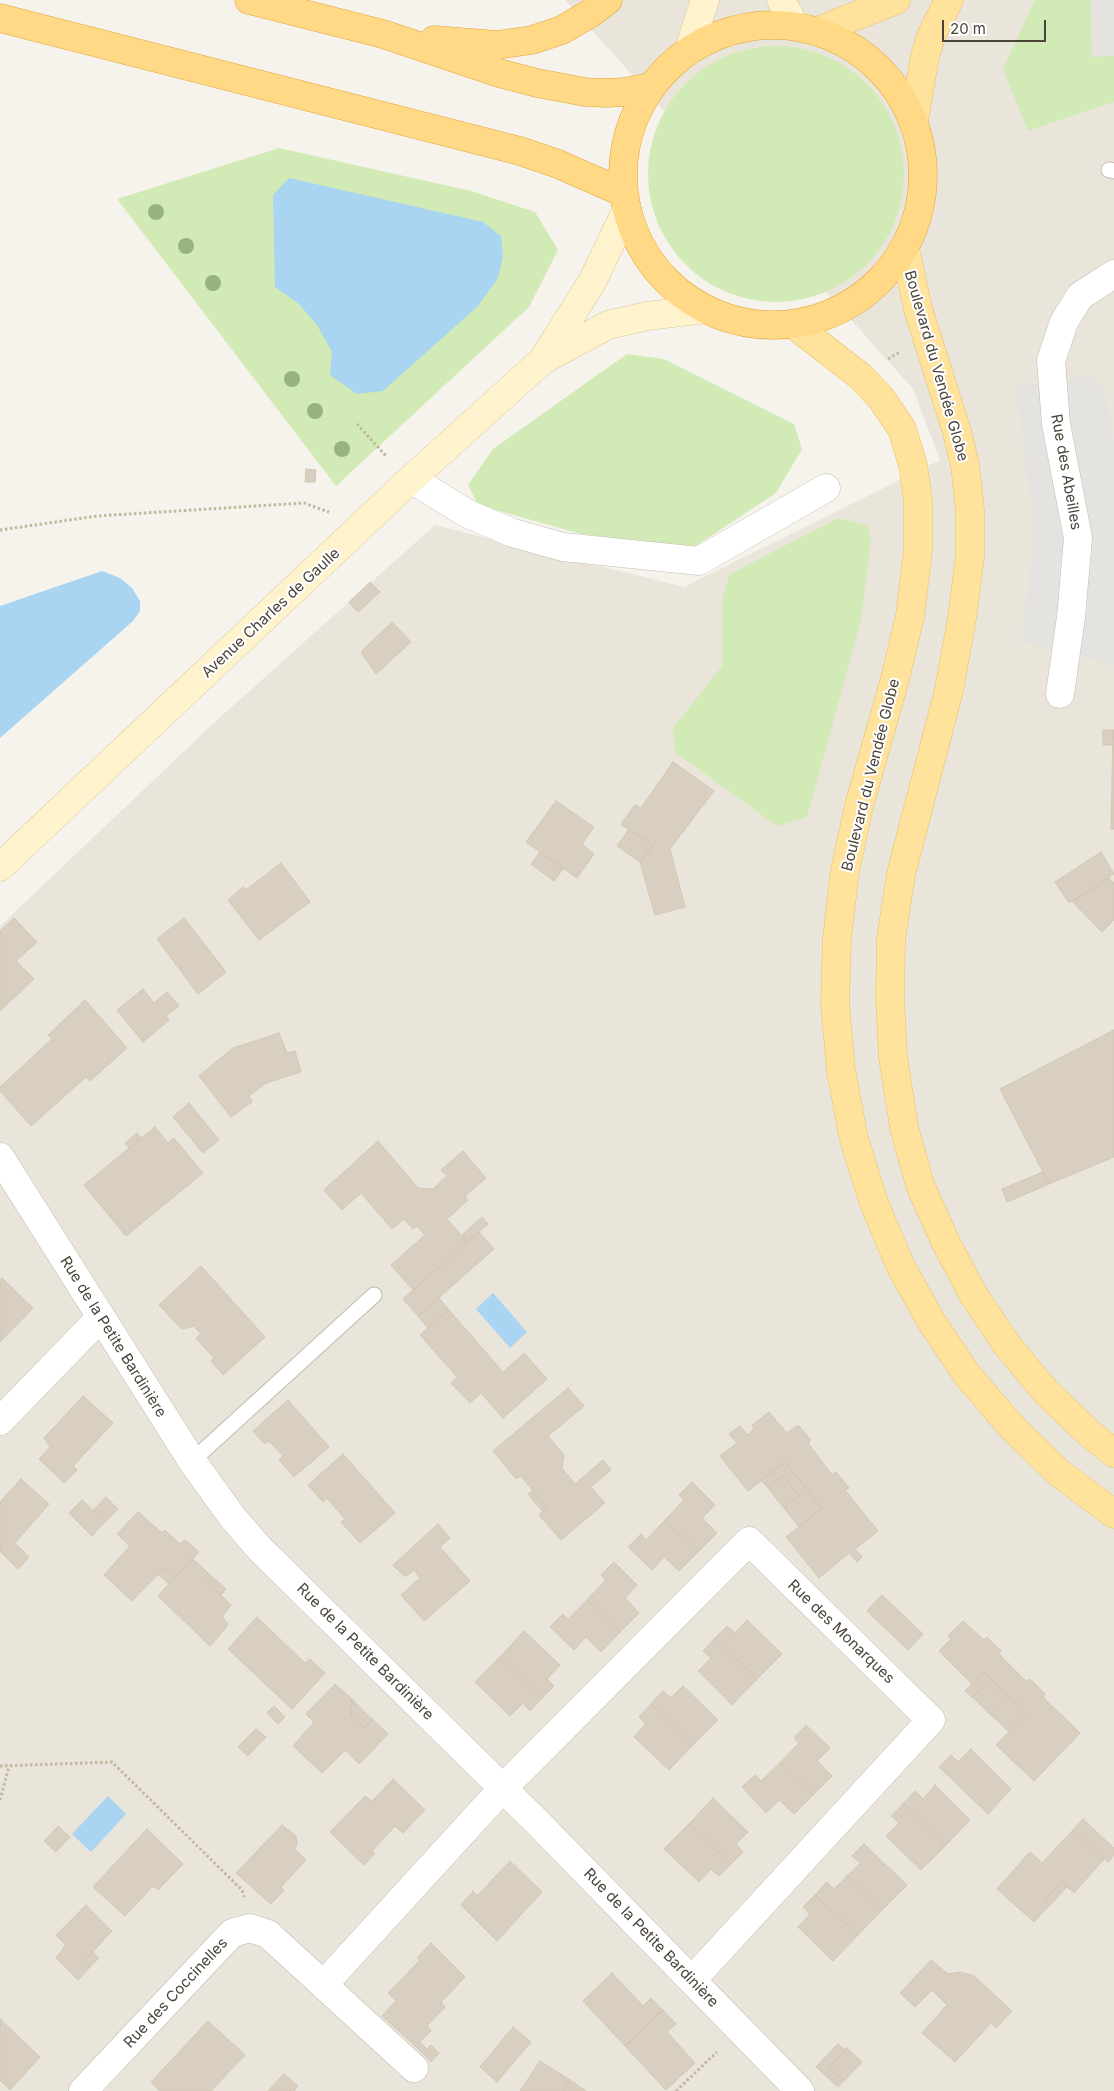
<!DOCTYPE html>
<html>
<head>
<meta charset="utf-8">
<style>
	body { margin:0 }
	#map { position:relative; width:1114px; height:2091px; overflow:hidden; background:#f6f3ec; font-family:Inter,sans-serif }
	canvas { display:block }
	.scale { position:absolute; left:942px; top:20px; width:104px; height:22px; box-sizing:border-box; border:2px solid #4b4439; border-top:0; padding-left:6px; font-size:15px; line-height:18px; white-space:nowrap; color:#4b4439; -webkit-text-stroke:4px #fff; paint-order:stroke }
</style>
</head>
<body>
<div id="map">
<canvas width="1114" height="2091"></canvas>
<div class="scale">20 m</div>
</div>
<script>
const context = document.querySelector('canvas').getContext('2d');
context.lineJoin = 'round';
function paint(path, color) { context.fillStyle = color; context.fill(path, 'evenodd'); }
const poly = rows => new Path2D(rows.map(r => 'M' + r).join(''));
function trace(path, color, width, dash) { context.strokeStyle = color; context.lineWidth = width; context.lineCap = dash ? 'butt' : 'round'; context.setLineDash(dash || []); context.stroke(path); }
function label(font, color, halo, rows, align = 'center') {
  context.font = font + ' Inter,sans-serif'; context.lineWidth = 4; context.setLineDash([]); context.textBaseline = 'middle'; context.strokeStyle = halo; context.fillStyle = color; for (const [text, x, y, turn = 0] of rows) {
    context.save(); context.translate(x, y); context.rotate((+turn || 0) * Math.PI / 180); context.textAlign = isNaN(turn) ? turn : align; if (halo) context.strokeText(text, 0, 0); context.fillText(text, 0, 0); context.restore();
  }
}
const residential = poly([
	[565,0,1114,0,1114,2091,0,2091,0,926,217,720,435,525,684,587,940,460,913,389]
]);
const green = poly([
	[1035,0,1091,0,1092,57,1114,55,1114,102,1028,131,1003,69],
	'648 174a128 128 0 1 1 256 0a128 128 0 1 1-256 0Z',
	[279,148,471,191,535,212,558,250,529,307,336,486,117,199],
	[627,354,664,359,794,424,802,449,776,493,694,547,581,534,478,505,468,485,493,449],
	[838,518,867,525,871,540,861,620,807,817,777,826,675,752,673,728,722,666,722,601,729,575]
]);
const parking = poly([
	[1091,0,1114,0,1114,56,1092,57],
	[1092,376,1105,391,1114,442,1114,665,1022,642,1029,579,1033,518,1016,387]
]);
const water = poly([
	[289,178,483,222,501,236,503,256,498,278,478,306,383,391,357,394,330,375,332,352,317,325,299,304,275,287,273,195],
	[102,571,120,578,132,588,140,601,140,611,133,621,0,738,0,606],
	[493,1293,527,1332,510,1348,476,1309],
	[108,1796,126,1814,91,1852,72,1834]
]);
const building = poly([
	[306,469,316,470,315,482,305,482,306,469],
	[370,582,380,592,358,612,349,602,370,582],
	[392,622,411,642,376,674,361,652,392,622],
	[1103,730,1113,730,1114,745,1103,745,1103,730],
	[1113,730,1114,730,1114,829,1111,829,1113,730],
	[673,762,714,791,670,849,685,907,655,915,640,862,653,846,621,824,635,805,641,808,673,762],
	[556,801,594,827,582,844,594,854,577,878,526,842,556,801],
	[629,829,653,846,640,862,617,846,629,829],
	[540,852,563,869,554,881,531,864,540,852],
	[1101,852,1114,874,1069,903,1055,882,1101,852],
	[281,863,310,902,259,940,228,900,243,887,246,890,281,863],
	[1109,878,1114,883,1114,920,1102,932,1072,901,1109,878],
	[14,918,37,942,16,961,34,979,0,1011,0,931,14,918],
	[184,918,226,972,198,994,157,939,184,918],
	[143,989,154,1003,167,992,179,1006,166,1016,169,1020,143,1042,117,1010,143,989],
	[85,1000,127,1048,90,1081,86,1077,31,1126,0,1091,0,1087,52,1039,48,1035,85,1000],
	[1114,1030,1114,1157,1049,1184,1000,1089,1114,1030],
	[279,1033,287,1053,295,1051,301,1072,266,1083,249,1096,252,1102,231,1117,199,1076,233,1048,279,1033],
	[189,1103,219,1140,203,1153,173,1117,189,1103],
	[155,1127,168,1143,174,1138,203,1173,126,1236,84,1185,155,1127],
	[137,1133,141,1138,129,1148,125,1143,137,1133],
	[378,1141,418,1188,433,1189,447,1176,441,1170,463,1151,486,1178,465,1196,468,1200,447,1219,467,1242,413,1290,391,1265,425,1235,417,1226,413,1229,404,1219,392,1229,361,1193,342,1210,324,1190,378,1141],
	[1043,1172,1049,1184,1007,1202,1002,1189,1043,1172],
	[482,1217,488,1224,467,1242,462,1235,482,1217],
	[479,1232,494,1249,418,1316,403,1299,479,1232],
	[201,1266,265,1337,223,1375,211,1361,214,1358,196,1338,201,1334,194,1326,182,1329,159,1305,201,1266],
	[2,1278,33,1308,0,1342,0,1280,2,1278],
	[439,1298,449,1310,428,1328,418,1316,439,1298],
	[449,1310,503,1372,524,1353,547,1379,503,1418,481,1393,470,1403,451,1383,457,1377,420,1335,449,1310],
	[568,1388,584,1406,548,1436,564,1455,562,1468,575,1484,603,1460,611,1470,591,1487,605,1503,561,1540,539,1515,547,1508,521,1476,516,1479,493,1451,568,1388],
	[83,1396,113,1423,73,1466,77,1470,64,1483,39,1459,50,1447,44,1438,83,1396],
	[288,1400,329,1447,294,1477,279,1460,283,1456,269,1441,265,1444,253,1431,288,1400],
	[769,1412,787,1433,798,1425,811,1440,808,1443,832,1475,836,1472,849,1488,845,1490,878,1531,855,1549,862,1557,857,1562,849,1553,819,1578,786,1537,822,1508,785,1462,748,1491,720,1456,737,1443,729,1434,740,1426,747,1435,754,1429,752,1425,769,1412],
	[343,1454,395,1513,360,1543,341,1522,345,1519,327,1498,323,1502,308,1485,343,1454],
	[785,1462,822,1508,799,1527,784,1508,799,1496,783,1476,768,1488,761,1480,785,1462],
	[783,1476,799,1496,784,1508,768,1488,783,1476],
	[21,1479,49,1504,15,1543,29,1557,18,1569,0,1551,0,1502,21,1479],
	[692,1482,715,1505,702,1518,717,1533,698,1552,665,1520,684,1500,679,1495,692,1482],
	[533,1490,547,1508,543,1512,528,1494,533,1490],
	[106,1497,118,1509,105,1522,93,1510,106,1497],
	[82,1500,105,1522,92,1536,69,1513,82,1500],
	[138,1512,162,1533,165,1530,180,1544,185,1540,199,1552,174,1578,165,1568,132,1601,104,1575,130,1546,117,1534,138,1512],
	[665,1520,698,1552,679,1571,664,1557,652,1570,628,1547,641,1534,646,1540,665,1520],
	[438,1524,450,1538,440,1547,470,1581,424,1621,401,1595,420,1578,414,1570,407,1576,404,1576,393,1565,438,1524],
	[192,1558,208,1573,204,1578,231,1605,222,1617,228,1624,225,1629,210,1646,158,1596,192,1558],
	[614,1562,637,1585,625,1598,639,1613,620,1632,587,1600,606,1580,601,1575,614,1562],
	[165,1568,174,1578,169,1584,158,1574,165,1568],
	[208,1573,226,1589,221,1595,204,1578,208,1573],
	[882,1595,923,1634,908,1650,867,1611,882,1595],
	[587,1600,620,1632,601,1652,586,1637,574,1650,550,1627,563,1614,568,1619,587,1600],
	[257,1617,305,1663,310,1659,325,1673,292,1709,228,1649,257,1617],
	[747,1620,782,1654,757,1679,715,1638,727,1626,735,1633,747,1620],
	[963,1621,984,1640,987,1637,1001,1651,999,1654,1027,1682,1030,1679,1045,1694,1043,1697,1080,1733,1034,1781,996,1745,1027,1713,984,1672,972,1684,939,1651,951,1639,948,1636,963,1621],
	[524,1631,560,1665,547,1679,554,1686,542,1698,500,1657,524,1631],
	[715,1638,757,1679,732,1705,698,1671,711,1658,703,1651,715,1638],
	[500,1657,542,1698,530,1711,523,1703,510,1716,475,1682,500,1657],
	[984,1672,1027,1713,1009,1732,991,1715,1004,1702,986,1684,972,1697,965,1691,984,1672],
	[335,1684,352,1699,351,1715,365,1728,372,1719,388,1734,359,1764,345,1750,322,1773,293,1746,314,1722,306,1714,335,1684],
	[986,1684,1004,1702,991,1715,972,1697,986,1684],
	[683,1686,718,1720,693,1745,651,1704,663,1691,671,1698,683,1686],
	[352,1699,372,1719,365,1728,351,1715,352,1699],
	[651,1704,693,1745,669,1770,634,1737,646,1724,639,1717,651,1704],
	[274,1706,285,1717,278,1724,267,1713,274,1706],
	[806,1725,830,1748,817,1761,832,1776,813,1795,780,1763,799,1743,794,1738,806,1725],
	[256,1729,266,1737,248,1756,238,1747,256,1729],
	[971,1749,1011,1789,988,1814,939,1767,951,1755,958,1762,971,1749],
	[780,1763,813,1795,794,1814,779,1800,766,1813,742,1787,755,1775,761,1781,780,1763],
	[393,1779,425,1810,403,1833,395,1826,372,1851,375,1854,364,1865,330,1832,365,1796,372,1801,393,1779],
	[935,1785,970,1820,946,1845,903,1804,915,1791,923,1799,935,1785],
	[713,1798,748,1832,736,1844,743,1852,731,1864,689,1824,713,1798],
	[903,1804,946,1845,921,1870,886,1836,899,1823,891,1816,903,1804],
	[1083,1819,1114,1848,1114,1855,1108,1862,1073,1830,1083,1819],
	[689,1824,731,1864,719,1876,711,1869,699,1882,664,1849,689,1824],
	[282,1825,296,1836,297,1844,295,1849,306,1860,281,1887,284,1890,271,1904,236,1873,282,1825],
	[58,1826,70,1837,56,1852,44,1841,58,1826],
	[147,1829,183,1864,158,1890,153,1886,125,1916,93,1887,147,1829],
	[1073,1830,1104,1859,1074,1893,1061,1882,1045,1900,1050,1905,1034,1922,997,1889,1030,1852,1042,1863,1073,1830],
	[864,1844,907,1885,882,1910,847,1876,860,1863,852,1856,864,1844],
	[510,1861,542,1892,497,1941,461,1905,473,1891,477,1896,510,1861],
	[847,1876,882,1910,858,1935,815,1895,827,1882,834,1889,847,1876],
	[1061,1882,1067,1887,1050,1905,1045,1900,1061,1882],
	[815,1895,858,1935,833,1961,798,1927,810,1914,803,1907,815,1895],
	[86,1905,112,1931,84,1961,90,1967,78,1980,56,1958,66,1945,56,1935,86,1905],
	[431,1943,465,1977,441,2002,445,2007,427,2026,431,2031,415,2046,382,2016,396,2001,388,1993,420,1960,417,1958,431,1943],
	[92,1951,99,1958,90,1967,84,1961,92,1951],
	[931,1960,948,1974,960,1972,974,1976,1012,2011,996,2028,991,2023,955,2062,922,2033,947,2005,932,1990,915,2007,900,1993,931,1960],
	[612,1973,643,2006,651,1998,663,2010,625,2046,583,2001,612,1973],
	[663,2010,676,2024,667,2032,695,2063,666,2090,625,2046,663,2010],
	[0,2019,40,2057,10,2090,0,2080,0,2019],
	[208,2021,245,2055,211,2091,160,2091,151,2082,208,2021],
	[513,2027,531,2042,497,2082,480,2067,513,2027],
	[420,2042,427,2049,431,2045,439,2053,431,2062,415,2046,420,2042],
	[838,2044,845,2050,829,2067,844,2081,838,2087,816,2067,838,2044],
	[847,2048,862,2062,844,2081,829,2067,847,2048],
	[540,2061,570,2080,563,2091,520,2091,540,2061],
	[284,2074,298,2086,294,2091,268,2091,284,2074],
	[570,2080,586,2091,563,2091,570,2080]
]);
const path = poly([
	[888,359,900,352],
	[357,424,387,457],
	[0,530,97,516,304,503,329,512],
	[0,1766,112,1762,242,1890,244,1897],
	[0,1800,9,1766],
	[676,2091,717,2052]
]);
const service = poly([
	[1109,170,1114,171],
	[192,1461,374,1295]
]);
const minor = poly([
	[411,479,468,514,513,533,563,547,699,561,826,488],
	[1060,694,1071,617,1078,538,1056,424,1051,361,1064,322,1080,296,1114,274],
	[0,1157,192,1461,233,1518,260,1549,537,1822,800,2091],
	[0,1421,100,1318],
	[324,1984,503,1788,749,1541,931,1720,692,1980],
	[83,2091,232,1933,250,1928,268,1934,414,2068]
]);
const secondary = poly([
	[781,0,794,25],
	[689,49,705,0],
	[544,358,592,282,627,209],
	[0,867,411,479,543,360,608,325,647,316,705,309]
]);
const primary = poly([
	[818,31,896,0],
	[914,120,925,56,932,34,949,0],
	[905,249,918,309,957,432,965,465,970,510,970,556,962,618,949,690,901,874,891,939,890,999,893,1057,904,1127,920,1185,945,1241,973,1294,1007,1345,1046,1392,1090,1434,1114,1453],
	[793,324,860,376,881,398,902,429,913,465,918,501,918,551,910,616,895,679,859,806,845,871,837,938,835,1004,841,1071,854,1139,874,1203,900,1265,931,1321,968,1376,1011,1426,1058,1472,1114,1514]
]);
const trunk = poly([
	[249,0,383,34,499,73,537,83,585,92,606,93,624,92,651,87],
	[0,18,520,151,558,164,624,193],
	'623 175a150 150 0 1 1 300 0a150 150 0 1 1-300 0Z',
	[434,40,497,45,532,40,562,30,591,13,608,0]
]);
const trees = [
	[156,212],
	[186,246],
	[213,283],
	[292,379],
	[315,411],
	[342,449]
];
const streetNames = [
	["Boulevard du Vendée Globe",936,366,74],
	["Rue des Abeilles",1066,472,80],
	["Avenue Charles de Gaulle",271,613,-43],
	["Boulevard du Vendée Globe",871,775,-76],
	["Rue de la Petite Bardinière",113,1337,58],
	["Rue des Monarques",841,1632,44],
	["Rue de la Petite Bardinière",365,1652,45],
	["Rue de la Petite Bardinière",651,1938,46],
	["Rue des Coccinelles",176,1993,-47]
];
paint(residential, '#eae5da');
paint(green, '#d2eab5');
paint(parking, '#e5e3e0');
paint(water, '#a9d4f2');
paint(building, '#d8cfc1');
trace(building, '#d3c7b4', 1);
trace(service, '#c2bbae', 17);
trace(minor, '#c2bbae', 29);
trace(secondary, '#d6c79b', 29);
trace(primary, '#e6c16a', 29);
trace(trunk, '#e0a43c', 29);
trace(path, '#c4b79f', 3, [2.5, 2.5]);
trace(service, '#fff', 15);
trace(minor, '#fff', 28);
trace(secondary, '#fff3cd', 28);
trace(primary, '#ffe39c', 28);
trace(trunk, '#ffd985', 28);
context.fillStyle = '#97b381';
for (const [x, y] of trees) { context.beginPath(); context.arc(x, y, 8, 0, 2 * Math.PI); context.fill(); }
label('15px', '#4b4439', '#fff', streetNames);
</script>
</body>
</html>
